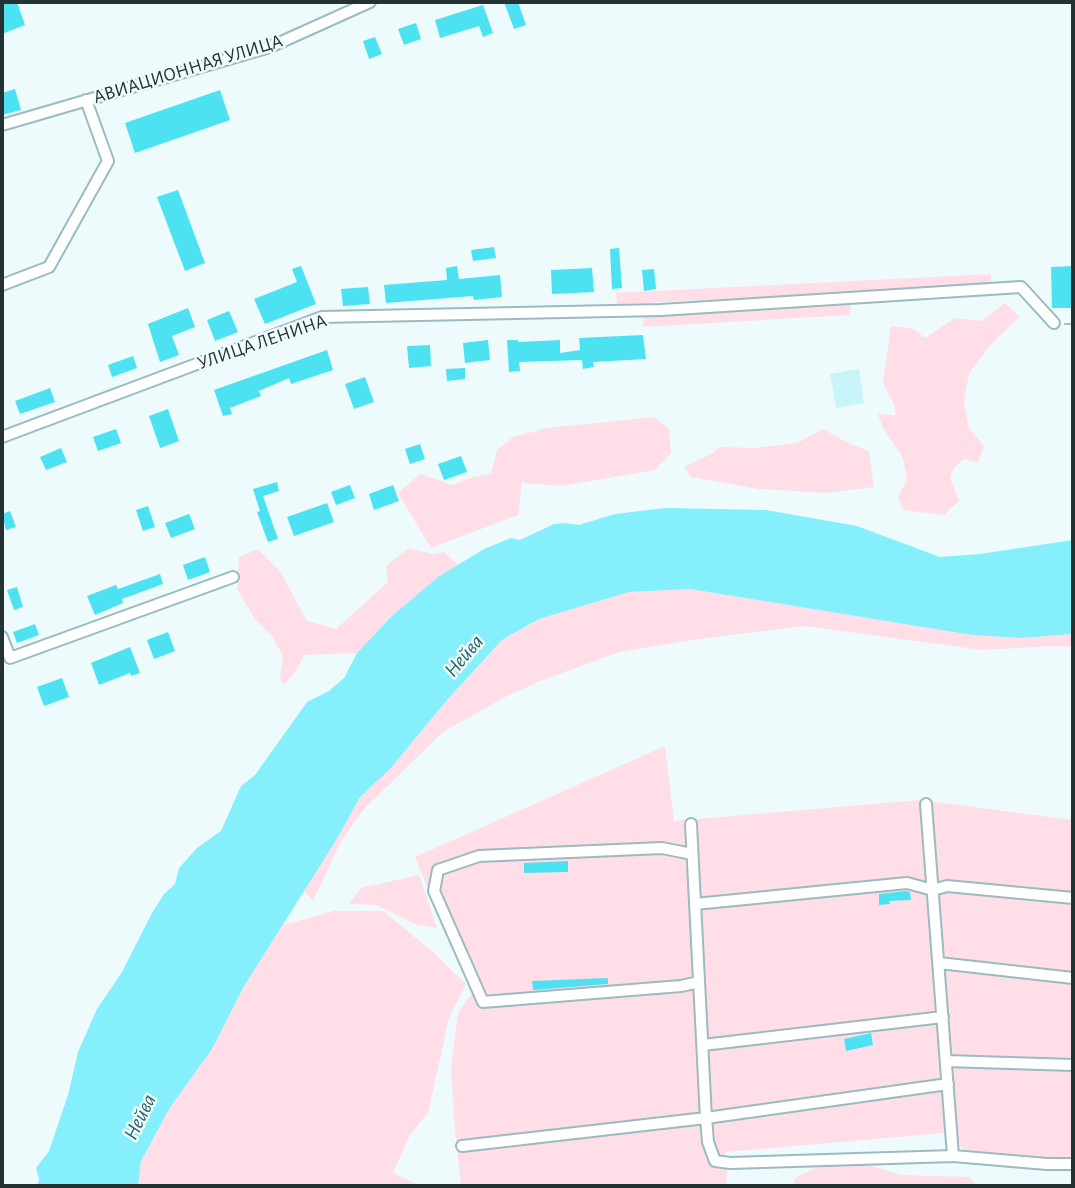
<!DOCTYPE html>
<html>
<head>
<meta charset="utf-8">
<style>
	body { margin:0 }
	#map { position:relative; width:1075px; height:1188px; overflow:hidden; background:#eefbfd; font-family:"Alegreya Sans",sans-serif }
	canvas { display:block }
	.frame { position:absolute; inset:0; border:4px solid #253233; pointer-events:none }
</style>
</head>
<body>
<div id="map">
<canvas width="1075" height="1188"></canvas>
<div class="frame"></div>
</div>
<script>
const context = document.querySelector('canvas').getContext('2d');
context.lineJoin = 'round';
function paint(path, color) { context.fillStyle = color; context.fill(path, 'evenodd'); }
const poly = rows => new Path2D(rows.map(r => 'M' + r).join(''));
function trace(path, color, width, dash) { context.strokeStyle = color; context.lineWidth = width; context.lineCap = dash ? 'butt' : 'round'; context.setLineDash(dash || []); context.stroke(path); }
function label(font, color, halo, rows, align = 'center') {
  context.font = font + ' "Alegreya Sans",sans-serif'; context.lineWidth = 5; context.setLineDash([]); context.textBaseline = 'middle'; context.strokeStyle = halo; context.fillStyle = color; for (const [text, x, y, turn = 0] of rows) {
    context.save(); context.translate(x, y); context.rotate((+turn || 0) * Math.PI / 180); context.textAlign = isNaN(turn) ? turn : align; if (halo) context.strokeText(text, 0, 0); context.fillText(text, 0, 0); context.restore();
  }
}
const built = poly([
	[859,369,864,403,836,408,830,374]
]);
const green = poly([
	[991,274,991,284,792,296,617,304,616,293],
	[851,303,850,315,643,327,643,316],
	[1005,303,1020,317,993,342,969,373,964,402,969,428,984,446,978,463,964,459,954,468,950,477,959,501,944,515,903,510,898,497,907,480,903,458,882,426,878,414,896,415,894,405,883,383,891,326,914,329,925,338,955,318,981,321],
	[654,417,669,429,671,453,655,470,563,486,522,483,518,515,431,548,398,493,420,474,453,485,473,477,491,474,497,450,513,437,547,428],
	[823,429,850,444,869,451,874,487,828,493,759,489,691,477,684,467,713,453,719,447,754,448,797,443],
	[409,548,432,554,444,552,458,565,438,577,393,615,357,653,304,655,298,668,284,685,280,678,283,656,272,636,255,619,237,589,239,557,258,549,281,573,307,621,336,629,388,582,386,566],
	[690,589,972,635,1022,638,1073,634,1073,647,1055,646,982,650,805,626,699,639,620,652,540,681,503,698,443,732,363,810,340,843,313,901,303,890,338,837,360,797,390,769,447,700,502,640,540,619,629,592],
	[665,746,674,821,920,800,1073,820,1073,1159,974,1154,961,1148,955,1132,726,1152,727,1186,461,1186,454,1119,451,1067,458,1013,476,988,460,967,415,857],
	[419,875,437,928,417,925,377,905,349,904,361,888],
	[334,911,383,911,433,952,466,984,449,1018,428,1113,410,1135,393,1173,421,1186,138,1186,141,1161,169,1109,212,1049,243,988,283,925],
	[819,1166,872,1166,900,1175,969,1177,978,1186,793,1186,795,1178]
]);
const water = poly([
	[666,508,766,510,857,526,940,557,980,554,1073,540,1073,634,1022,638,972,635,690,589,629,592,539,619,502,640,447,700,390,769,360,797,338,837,243,988,212,1049,169,1109,141,1161,138,1186,37,1186,39,1179,36,1168,49,1151,68,1095,78,1052,97,1009,122,972,152,913,164,894,175,884,179,868,197,848,221,831,241,786,255,775,307,702,329,691,344,678,357,653,393,615,438,577,484,549,511,538,520,540,554,524,565,523,579,525,615,514]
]);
const building = poly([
	[2,2,17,2,25,25,2,34],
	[504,2,518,2,526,25,514,29],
	[483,5,493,33,483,37,479,26,440,38,435,20],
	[416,23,421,39,404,45,398,29],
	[375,37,382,54,369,59,363,41],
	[15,89,21,110,2,115,2,93],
	[220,90,230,120,135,153,125,123],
	[178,190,205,263,185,271,157,197],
	[494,247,496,258,473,261,471,250],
	[619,248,622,288,612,289,610,249],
	[301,266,316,304,265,324,254,299,297,282,292,269],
	[457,266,459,279,500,275,502,297,474,300,473,296,386,303,384,285,447,280,446,268],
	[1073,266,1073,308,1052,308,1051,267],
	[592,268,594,292,552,294,551,270],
	[654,269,656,289,644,291,642,270],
	[368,287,370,304,343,306,341,289],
	[188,308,195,327,172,336,179,355,160,362,148,324],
	[229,311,238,332,215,341,207,320],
	[643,335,646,359,593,362,594,367,583,369,582,360,519,362,520,371,509,372,507,340,518,340,518,342,560,340,560,353,580,350,579,338],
	[488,340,490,360,465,363,463,343],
	[430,345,431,366,409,368,407,346],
	[327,350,333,370,291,384,289,378,259,391,261,396,230,408,232,414,223,416,214,390],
	[133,356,137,368,112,377,108,365],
	[465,368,465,379,447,381,446,369],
	[365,377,374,402,354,409,345,384],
	[50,388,55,402,20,414,15,401],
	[168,409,179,441,160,448,149,416],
	[116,429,121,443,98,451,93,437],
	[420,444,425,459,410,464,405,449],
	[61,448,67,462,46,470,40,457],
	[461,456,467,472,444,480,438,464],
	[277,482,279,491,263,496,278,539,268,542,257,512,260,511,253,489],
	[350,485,355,498,336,505,331,492],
	[393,485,399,501,374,510,369,494],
	[327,503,334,522,294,536,287,517],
	[148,506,155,527,143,531,136,510],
	[10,511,16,527,6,530,2,514],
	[189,514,195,529,171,538,165,523],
	[205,557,210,572,188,580,183,565],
	[160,574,163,584,122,599,123,603,95,615,87,596,116,585,118,589],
	[17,587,23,607,14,610,7,590],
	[35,624,39,635,17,643,13,632],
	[168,632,175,651,154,659,147,640],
	[130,647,140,673,131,676,130,673,99,685,91,663],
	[62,678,69,697,44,706,37,687],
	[568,861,568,872,524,873,524,863],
	[906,891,910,892,911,900,889,901,890,904,879,905,879,894],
	[608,978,608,984,533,990,532,981],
	[871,1033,873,1045,846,1051,844,1039]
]);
const path = poly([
	[1064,324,1073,324]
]);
const minor = poly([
	[2,125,270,47,370,2],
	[2,285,49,267,108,161,86,100],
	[2,437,322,317,661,310,1021,287,1054,323],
	[2,637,10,658,233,577],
	[926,804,953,1156,1047,1164,1073,1164],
	[691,824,706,1118,708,1142,715,1161,730,1163,953,1156],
	[692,854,662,848,479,856,438,870,434,891,483,1002,681,986,699,982],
	[695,904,907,883,933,890,947,886,1073,898],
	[939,963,1073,978],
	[703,1045,943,1017],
	[946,1061,1073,1065],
	[462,1146,706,1118,948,1084]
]);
const streetNames = [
	["АВИАЦИОННАЯ УЛИЦА",188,69,-17],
	["УЛИЦА ЛЕНИНА",262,342,-19]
];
const waterNames = [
	["Нейва",464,656,-50],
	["Нейва",140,1117,-64]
];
paint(built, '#c8f5fa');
paint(green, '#ffdee7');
paint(water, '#86effc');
paint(building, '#4de2f2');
trace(minor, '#9abbbf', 14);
trace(path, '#b1bec0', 2, [7, 3.5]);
trace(minor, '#fff', 10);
label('19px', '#253233', '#eefbfd', streetNames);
label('italic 21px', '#266268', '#eefbfd', waterNames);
</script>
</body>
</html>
